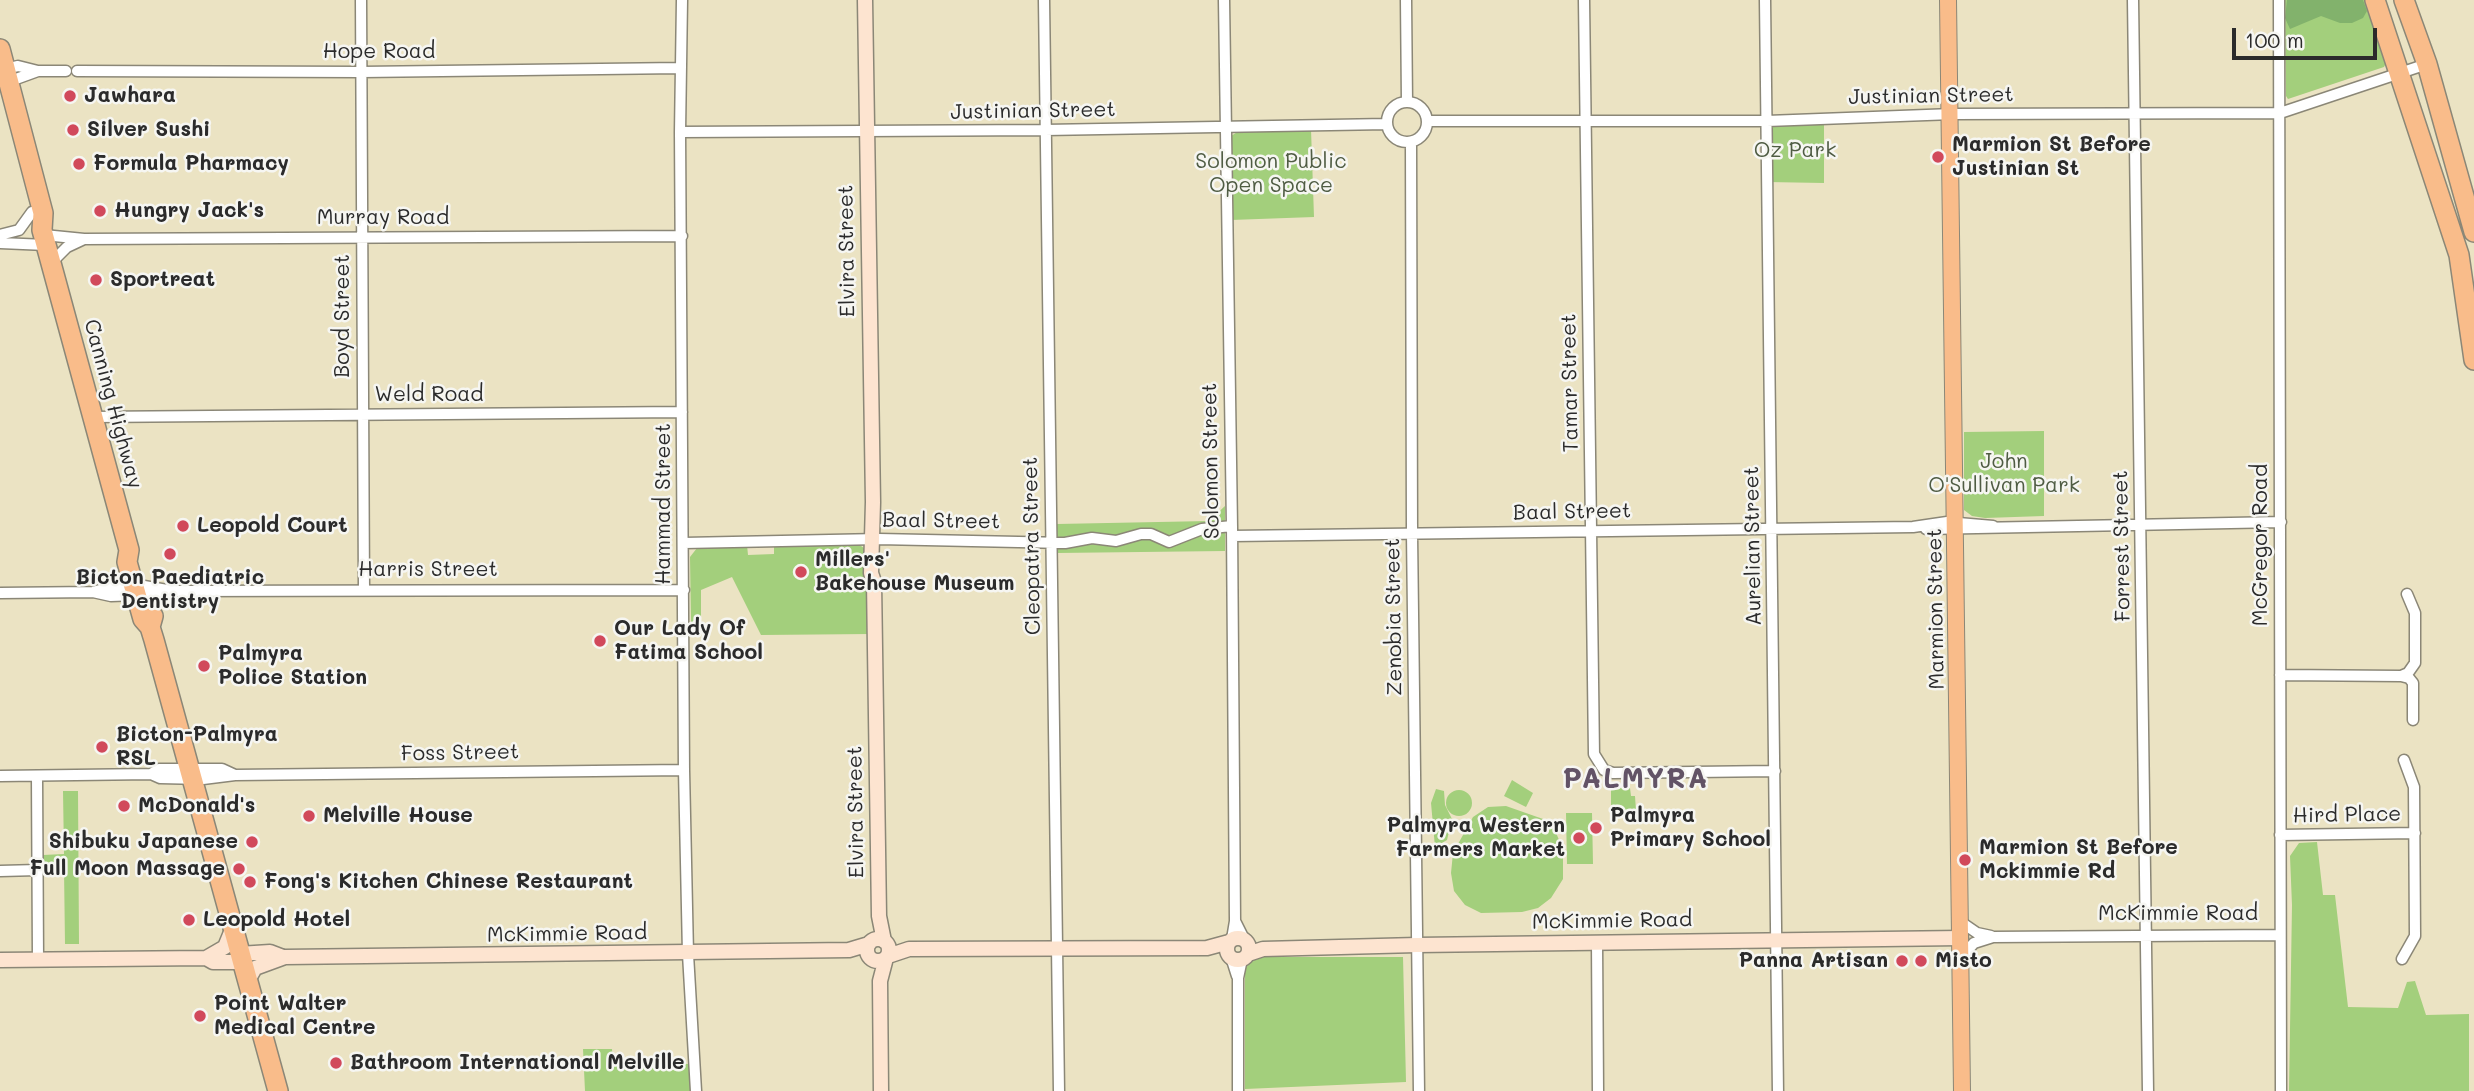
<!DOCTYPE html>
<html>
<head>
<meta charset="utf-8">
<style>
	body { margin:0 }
	#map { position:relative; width:2474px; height:1091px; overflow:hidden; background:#ebe3c3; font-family:Mali,sans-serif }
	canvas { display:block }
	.scale { position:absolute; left:2232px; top:28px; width:145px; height:32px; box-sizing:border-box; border:4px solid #2b2b2b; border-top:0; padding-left:9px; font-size:21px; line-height:24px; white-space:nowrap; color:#2b2b2b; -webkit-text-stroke:5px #f6f6f2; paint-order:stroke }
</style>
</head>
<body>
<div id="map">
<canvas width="2474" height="1091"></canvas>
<div class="scale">100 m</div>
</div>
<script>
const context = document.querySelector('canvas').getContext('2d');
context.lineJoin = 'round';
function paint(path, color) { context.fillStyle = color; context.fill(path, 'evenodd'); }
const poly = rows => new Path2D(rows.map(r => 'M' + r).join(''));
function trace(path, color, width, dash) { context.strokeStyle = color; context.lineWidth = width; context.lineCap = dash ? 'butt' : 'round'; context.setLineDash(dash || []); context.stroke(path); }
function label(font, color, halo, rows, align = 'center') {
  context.font = font + ' Mali,sans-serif'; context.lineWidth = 5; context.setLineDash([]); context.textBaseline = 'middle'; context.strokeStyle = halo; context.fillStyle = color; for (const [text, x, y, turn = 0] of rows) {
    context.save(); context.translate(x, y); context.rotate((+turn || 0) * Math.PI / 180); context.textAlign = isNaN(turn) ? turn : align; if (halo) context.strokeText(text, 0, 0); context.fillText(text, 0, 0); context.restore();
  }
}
const green = poly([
	[2285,0,2367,0,2387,61,2384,67,2288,99,2286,96],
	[1824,117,1824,183,1767,182,1767,121],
	[1311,129,1314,217,1231,220,1231,136,1239,131],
	[2044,431,2044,516,1985,518,1972,516,1964,510,1964,432],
	[1225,506,1225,551,1057,553,1057,524,1209,521],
	[858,544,867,550,870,634,761,635,732,577,701,590,701,624,691,622,690,557,697,548,747,545,748,555,774,554,774,545],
	[1512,780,1533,793,1526,807,1504,796],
	[1611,788,1630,788,1631,796,1635,796,1636,811,1611,811],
	[1436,789,1444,791,1445,805,1452,819,1447,840,1435,847,1431,803],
	'1446 803a13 13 0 1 1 26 0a13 13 0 1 1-26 0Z',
	[63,791,78,791,79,944,65,944,64,869,43,869,43,855,64,854],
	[1506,806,1543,819,1555,830,1563,850,1563,879,1551,898,1538,908,1522,912,1481,913,1465,905,1454,891,1451,873,1453,853,1473,817,1488,807],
	[1566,813,1592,813,1593,864,1567,864],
	[2317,842,2323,895,2335,895,2348,1007,2398,1008,2407,982,2415,981,2426,1015,2469,1014,2469,1091,2289,1091,2292,905,2290,856,2299,843],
	[1256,957,1403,957,1406,1082,1245,1089,1245,967],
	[583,1049,612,1049,613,1064,692,1064,693,1091,585,1091]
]);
const forest = poly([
	[2287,0,2363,0,2367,11,2363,18,2352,23,2340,23,2321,16,2290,29,2285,18]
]);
const street = poly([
	[361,0,364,589],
	[682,0,680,132,684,770,688,954,696,1091],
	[1044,0,1059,1091],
	[1224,0,1232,526,1235,921,1232,939],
	[1406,0,1407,102],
	[1584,0,1594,754,1604,770,1613,773,1775,771],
	[1765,0,1778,1091],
	[2133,0,2148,1091],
	[2279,0,2281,1091],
	[0,70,18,66,38,71,66,71],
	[77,71,362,72,680,68],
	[5,83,38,71],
	'1387 122a20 20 0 1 1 40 0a20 20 0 1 1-40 0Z',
	[1428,121,1767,121,1953,114,2280,113,2427,64],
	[680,132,1045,130,1387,124],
	[1411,143,1412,534,1419,1091],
	[0,235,19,230,32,212],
	[44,235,84,239,682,236],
	[0,243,46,245],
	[51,263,67,247,84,239],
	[93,417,682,412],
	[1926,529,2281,522],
	[1232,536,1913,527,1947,522,1993,526],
	[684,543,879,539,1065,543,1092,538,1116,541,1141,534,1151,534,1169,542,1202,529,1232,526],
	[93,592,110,587,144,586,173,591,684,590],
	[0,593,93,592,111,596,164,594,173,591],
	[2280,675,2401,676,2408,673,2415,663,2415,613,2407,594],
	[2401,676,2409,678,2413,683,2413,720],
	[151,774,159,769,222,769,235,775],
	[0,776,151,774,160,778,203,779,235,775,684,770],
	[37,776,38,960],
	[2280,835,2415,833],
	[0,871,38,870],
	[1235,921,1244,939],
	[1961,922,1977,933,1991,936],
	[1597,942,1598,1091],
	[1231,957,1237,976],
	[1961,957,1974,943,1993,937,2280,935],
	[2402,959,2415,936,2414,787,2404,760],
	[1238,1091,1238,978,1242,959]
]);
const secondary = poly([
	[865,0,873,502,871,573,874,582,879,916,884,941],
	'1227 949a11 11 0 1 1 22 0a11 11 0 1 1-22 0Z',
	'867 950a11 11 0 1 1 22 0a11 11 0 1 1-22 0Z',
	[239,954,270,952,283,957],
	[1248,954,1263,949,1417,945,1961,938],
	[888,956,909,949,1207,948,1229,942],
	[206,958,225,947,232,930],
	[0,960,206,958,213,962,241,962],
	[247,982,255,968,285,957,849,950,869,944],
	[881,1091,880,981,886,958]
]);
const primary = poly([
	[1948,0,1962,1091]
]);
const highway = poly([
	[2375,0,2459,255,2474,360],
	[2404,0,2427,64,2474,232],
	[0,49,43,213,42,230,129,550,127,562,143,619,150,627],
	[153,616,150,627,154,640,278,1091]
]);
const markers = [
	[70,96,7,"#d1495b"],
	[73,130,7,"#d1495b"],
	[1938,157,7,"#d1495b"],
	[79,164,7,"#d1495b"],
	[100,211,7,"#d1495b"],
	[96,280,7,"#d1495b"],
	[183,526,7,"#d1495b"],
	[170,554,7,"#d1495b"],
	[801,572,7,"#d1495b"],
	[600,641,7,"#d1495b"],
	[204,666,7,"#d1495b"],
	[102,747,7,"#d1495b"],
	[124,806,7,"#d1495b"],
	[309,816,7,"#d1495b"],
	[1596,828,7,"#d1495b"],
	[1579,838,7,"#d1495b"],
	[252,842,7,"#d1495b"],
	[1965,860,7,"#d1495b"],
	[239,869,7,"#d1495b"],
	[250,882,7,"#d1495b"],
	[189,920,7,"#d1495b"],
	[1902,961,7,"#d1495b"],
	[1921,961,7,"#d1495b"],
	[200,1016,7,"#d1495b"],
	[336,1063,7,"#d1495b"]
];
const streetNames = [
	["Hope Road",379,52],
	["Justinian Street",1931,96,-1],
	["Justinian Street",1033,111,-1],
	["Murray Road",383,218],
	["Elvira Street",847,251,-91],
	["Boyd Street",343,316,-90],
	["Tamar Street",1570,383,-91],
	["Weld Road",429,395],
	["Canning Highway",113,404,75],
	["Solomon Street",1211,461,-91],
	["Hammad Street",664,504,-90],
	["Baal Street",1572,512,-1],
	["Baal Street",941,521,1],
	["McGregor Road",2261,545,-90],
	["Cleopatra Street",1032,546,-91],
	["Aurelian Street",1753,546,-91],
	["Forrest Street",2122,546,-91],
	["Harris Street",428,570],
	["Marmion Street",1936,609,-91],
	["Zenobia Street",1394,617,-91],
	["Foss Street",460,753,-1],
	["Elvira Street",856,812,-91],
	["Hird Place",2347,815,-1],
	["McKimmie Road",2178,914],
	["McKimmie Road",1612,921,-1],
	["McKimmie Road",567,934,-1]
];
const poiNames = [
	["Jawhara",84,96],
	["Silver Sushi",87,130],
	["Marmion St Before",1952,145],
	["Justinian St",1952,169],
	["Formula Pharmacy",93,164],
	["Hungry Jack's",114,211],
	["Sportreat",110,280],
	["Leopold Court",197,526],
	["Millers'",815,560],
	["Bakehouse Museum",815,584],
	["Bicton Paediatric",170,578,"center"],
	["Dentistry",170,602,"center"],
	["Our Lady Of",614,629],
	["Fatima School",614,653],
	["Palmyra",218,654],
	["Police Station",218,678],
	["Bicton-Palmyra",116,735],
	["RSL",116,759],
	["McDonald's",138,806],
	["Melville House",323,816],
	["Palmyra",1610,816],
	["Primary School",1610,840],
	["Palmyra Western",1565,826,"right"],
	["Farmers Market",1565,850,"right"],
	["Shibuku Japanese",238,842,"right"],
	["Marmion St Before",1979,848],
	["Mckimmie Rd",1979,872],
	["Full Moon Massage",225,869,"right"],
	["Fong's Kitchen Chinese Restaurant",264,882],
	["Leopold Hotel",203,920],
	["Panna Artisan",1888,961,"right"],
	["Misto",1935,961],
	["Point Walter",214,1004],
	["Medical Centre",214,1028],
	["Bathroom International Melville",350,1063]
];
const parkNames = [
	["Oz Park",1795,151],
	["Solomon Public",1271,162],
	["Open Space",1271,186],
	["John",2004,462],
	["O'Sullivan Park",2004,486]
];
const districtNames = [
	["PALMYRA",1636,779]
];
paint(green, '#a3cf7c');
paint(forest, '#82b26c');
trace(street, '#8b8777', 13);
trace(secondary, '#8b8777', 17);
trace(primary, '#8b8777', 18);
trace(highway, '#8b8777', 22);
trace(street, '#fff', 10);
trace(secondary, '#fde4d0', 14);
trace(primary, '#f9bc8a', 16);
trace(highway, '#f9bc8a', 19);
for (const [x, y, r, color] of markers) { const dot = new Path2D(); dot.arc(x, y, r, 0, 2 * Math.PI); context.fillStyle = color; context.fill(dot); trace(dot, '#f6f6f2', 2.5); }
label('21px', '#2b2b2b', '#f6f6f2', streetNames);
label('bold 21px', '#2b2b2b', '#f6f6f2', poiNames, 'left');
label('21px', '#4f5c43', '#f6f6f2', parkNames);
context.letterSpacing = '2px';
label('bold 28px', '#625366', '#f6f6f2', districtNames);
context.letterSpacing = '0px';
</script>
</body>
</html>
